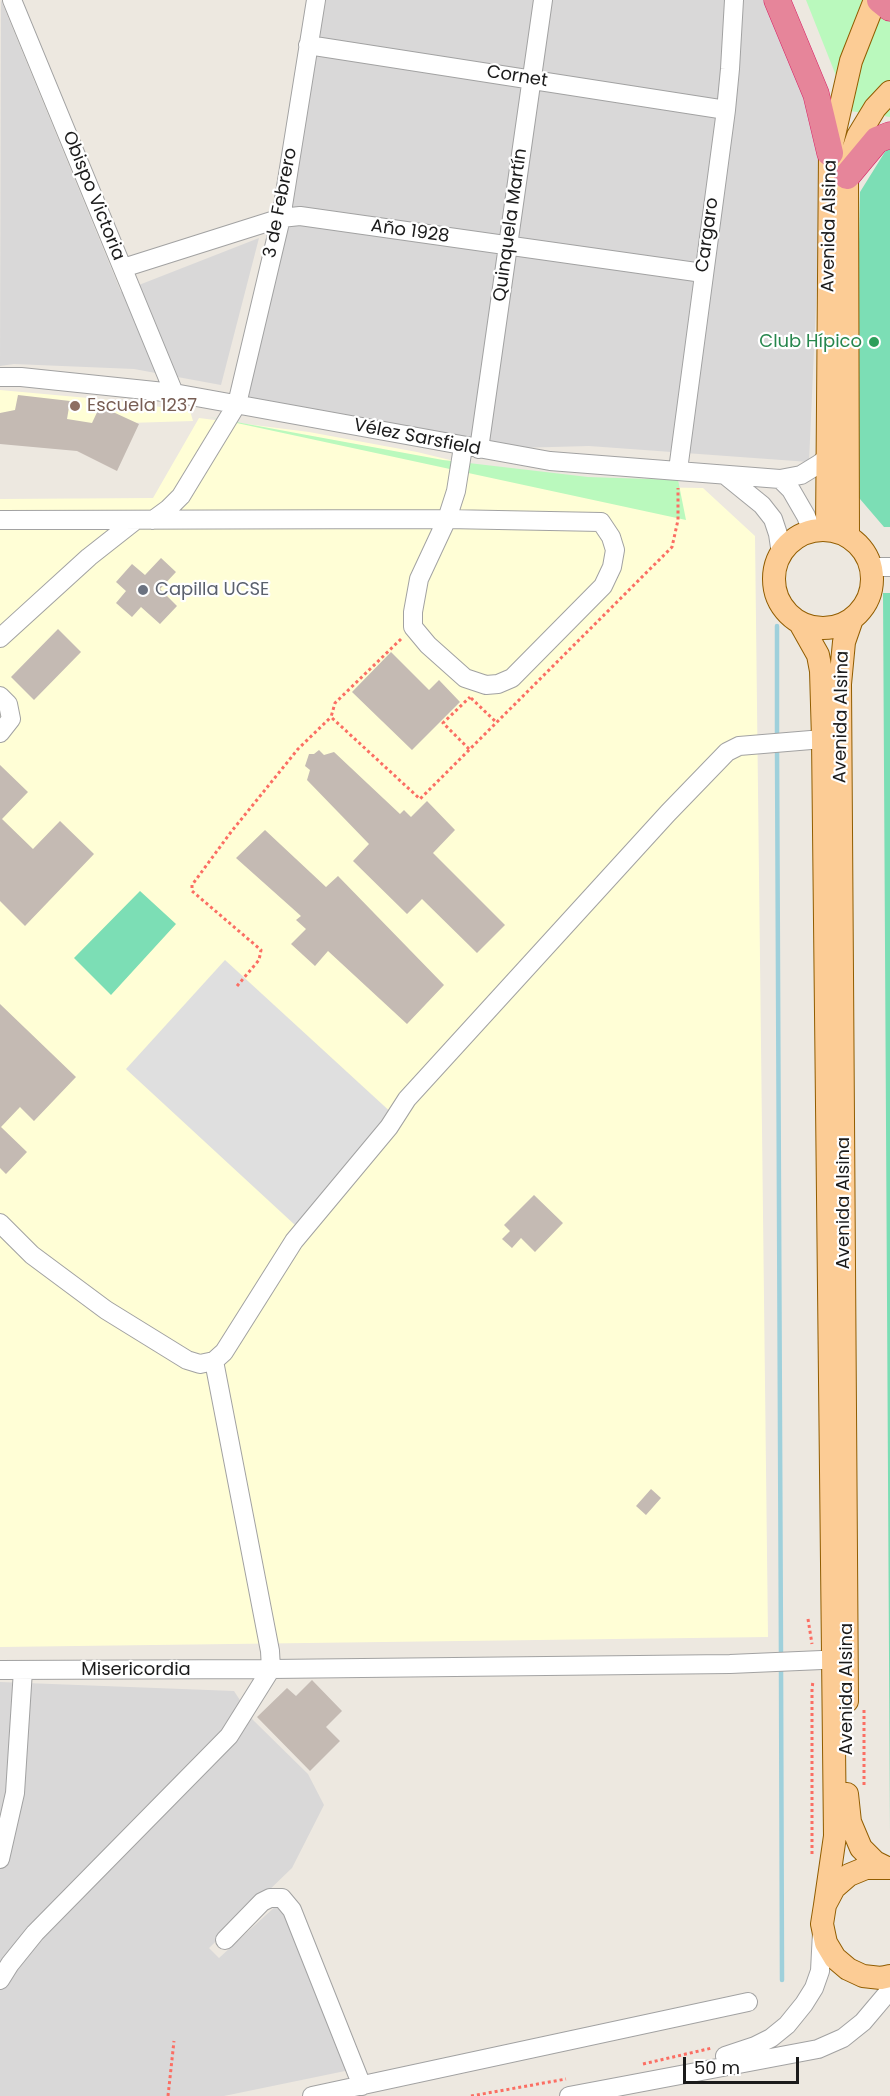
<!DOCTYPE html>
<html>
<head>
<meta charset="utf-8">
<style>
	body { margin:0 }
	#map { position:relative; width:890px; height:2096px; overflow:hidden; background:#ede8e0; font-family:Poppins,sans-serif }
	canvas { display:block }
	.scale { position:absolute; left:683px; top:2057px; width:116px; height:27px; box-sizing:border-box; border:3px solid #1b1b1b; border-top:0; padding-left:8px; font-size:18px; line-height:21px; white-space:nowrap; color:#1b1b1b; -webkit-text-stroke:4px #fff; paint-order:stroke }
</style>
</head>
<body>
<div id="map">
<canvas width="890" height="2096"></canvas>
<div class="scale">50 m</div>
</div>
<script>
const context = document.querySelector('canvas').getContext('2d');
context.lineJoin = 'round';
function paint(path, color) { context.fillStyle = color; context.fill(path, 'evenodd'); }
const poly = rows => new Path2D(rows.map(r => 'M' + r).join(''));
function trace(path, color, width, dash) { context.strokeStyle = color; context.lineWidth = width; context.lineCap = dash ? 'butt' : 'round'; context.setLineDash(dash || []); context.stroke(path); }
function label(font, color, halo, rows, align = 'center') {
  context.font = font + ' Poppins,sans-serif'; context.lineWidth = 4.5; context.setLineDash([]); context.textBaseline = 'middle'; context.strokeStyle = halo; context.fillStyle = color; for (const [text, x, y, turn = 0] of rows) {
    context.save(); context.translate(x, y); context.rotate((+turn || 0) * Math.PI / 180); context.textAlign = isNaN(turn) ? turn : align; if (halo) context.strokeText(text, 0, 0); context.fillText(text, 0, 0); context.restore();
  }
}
const residential = poly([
	[1,0,121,292,259,238,221,385,134,369,14,364,0,366],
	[326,0,772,0,824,126,809,462,589,446,479,449,237,404,281,218],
	[0,1682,234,1691,253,1720,308,1774,324,1805,292,1868,209,1948,219,1958,278,1904,292,1927,350,2070,224,2096,0,2096]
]);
const education = poly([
	[0,390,110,400,190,411,193,421,0,427],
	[199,418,309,432,417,452,508,474,641,487,703,488,755,536,768,1637,0,1647,0,499,153,498]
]);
const park = poly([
	[806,0,890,0,890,117,850,111],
	[209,417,443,460,588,477,678,480,686,520]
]);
const pitch = poly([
	[888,147,890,147,890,527,884,527,854,492,860,192],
	[883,593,890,593,890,1831],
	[140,891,176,924,111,995,74,958]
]);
const parking = poly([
	[225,960,395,1116,295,1225,126,1069]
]);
const stream = poly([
	[777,626,777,738],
	[777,746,781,1659],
	[781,1667,782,1980]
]);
const building = poly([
	[18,395,70,401,67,419,92,423,100,406,139,424,117,471,77,451,0,444,0,413,15,410],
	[161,558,176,572,160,589,177,606,160,624,141,607,132,617,116,603,126,591,116,582,132,564,145,575],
	[58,629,81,652,34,700,11,677],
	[391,652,429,690,439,680,460,702,412,750,352,692],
	[319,750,324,755,334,752,400,814,404,810,411,817,427,801,455,830,433,853,505,925,477,953,422,899,407,914,353,861,369,844,307,780,310,770,305,766,309,754,314,754],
	[0,765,28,792,2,819,33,849,60,821,94,854,25,926,0,901],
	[265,830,326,887,338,876,444,985,407,1024,328,951,315,966,291,944,306,929,296,920,301,916,236,858],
	[0,1004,76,1077,34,1121,20,1107,1,1127,27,1152,6,1174,0,1168],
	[534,1195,563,1223,535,1252,521,1238,512,1248,502,1239,510,1231,504,1225],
	[651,1489,661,1498,646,1515,636,1506],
	[312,1680,342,1711,326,1727,340,1741,310,1771,257,1717,287,1688,296,1696]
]);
const path = poly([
	[867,609,882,584],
	[401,639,335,703,331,717,420,799,672,547,678,520,678,488],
	[471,698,496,722],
	[469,749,443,723,470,697],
	[237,986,259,960,261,950,192,891,192,885,231,832,298,749,331,717],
	[808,1619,812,1644],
	[864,1710,864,1788],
	[812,1854,812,1689,813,1681],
	[643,2064,712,2048],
	[168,2096,174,2041],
	[471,2096,566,2079]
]);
const minor = poly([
	[12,0,174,393],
	[308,45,726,110],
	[123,268,281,218,300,216,703,273],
	[0,377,21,377,174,393,550,461,780,479,801,475,819,464,829,456],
	[479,449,543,0],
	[678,470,726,110,730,69,734,0],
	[725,475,762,505,773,519,778,534,781,554],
	[780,479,791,490,806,516,812,531],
	[0,520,447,519,601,522,611,537,615,550,612,567,603,586,512,678,498,684,486,685,465,678,428,645,413,627,413,612,419,579,447,519,456,491,463,447],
	[153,520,168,509,181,496,237,404,281,218,316,0],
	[871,567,890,567],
	[0,638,89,557,136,520],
	[0,696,8,704,11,719,0,733],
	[0,1223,32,1255,106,1310,187,1360,200,1364,214,1361,224,1352,294,1241,389,1127,407,1099,668,813,727,752,739,746,823,739],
	[0,1670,271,1669,270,1651,214,1361],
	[0,1859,15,1793,23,1670],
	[225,1940,262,1902,270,1898,282,1898,292,1910,362,2086],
	[0,1980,10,1964,35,1933,229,1736,271,1669,730,1664,845,1659],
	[725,2056,755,2046,771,2038,787,2025,804,2004,814,1988,820,1971,822,1932],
	[312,2096,748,2002],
	[569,2096,818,2049,843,2038,863,2022,890,1990]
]);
const major = poly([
	[827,530,830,153,851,61,875,0],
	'774 579a49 49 0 1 1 98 0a49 49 0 1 1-98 0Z',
	[848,536,847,176,851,156,858,136,875,108,890,92],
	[800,623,818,655,821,671,823,739,835,1836,825,1905],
	[847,1701,840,684,844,642,852,619],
	[847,1794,850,1822,861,1848,875,1862,885,1867],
	[889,1868,866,1868,849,1875,834,1888,825,1905,822,1924,826,1943,835,1958,848,1969,863,1976,881,1978,890,1976]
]);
const highway = poly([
	[777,0,816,94,830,153],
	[880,0,890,8],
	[847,176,877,140,890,135]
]);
const markers = [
	[874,342,6,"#2e9e5b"],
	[75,406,6,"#8d6e63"],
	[143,590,6,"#6b7280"]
];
const streetNames = [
	["Cornet",517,77,9],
	["Obispo Victoria",93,196,68],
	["3 de Febrero",281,203,-79],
	["Quinquela Martín",511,225,-82],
	["Avenida Alsina",830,226,-89],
	["Año 1928",410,232,8],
	["Cargaro",708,235,-82],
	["Vélez Sarsfield",417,438,11],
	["Avenida Alsina",842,717,-89],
	["Avenida Alsina",844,1203,-90],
	["Misericordia",136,1670],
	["Avenida Alsina",847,1689,-90]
];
const leisureNames = [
	["Club Hípico",862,342]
];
const educationNames = [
	["Escuela 1237",87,406]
];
const worshipNames = [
	["Capilla UCSE",155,590]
];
paint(residential, '#d9d8d8');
paint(education, '#fffed6');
paint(park, '#baf9bd');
paint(pitch, '#7cdeb5');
paint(parking, '#dfdfdf');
trace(stream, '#9fd0db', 4.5);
paint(building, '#c4bab3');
trace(minor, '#a2a2a2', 20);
trace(major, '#915d00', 24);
trace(highway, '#d62265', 27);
trace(path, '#fb6e63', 3, [3, 3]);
trace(minor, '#fff', 18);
trace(major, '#fccc95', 22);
trace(highway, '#e6859a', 26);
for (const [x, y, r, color] of markers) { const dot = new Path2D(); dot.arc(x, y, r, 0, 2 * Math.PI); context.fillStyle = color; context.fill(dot); trace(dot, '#fff', 2); }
label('18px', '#1b1b1b', '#fff', streetNames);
label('18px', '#27864d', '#fff', leisureNames, 'right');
label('18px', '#785e54', '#fff', educationNames, 'left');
label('18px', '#5b616d', '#fff', worshipNames, 'left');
</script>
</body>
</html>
